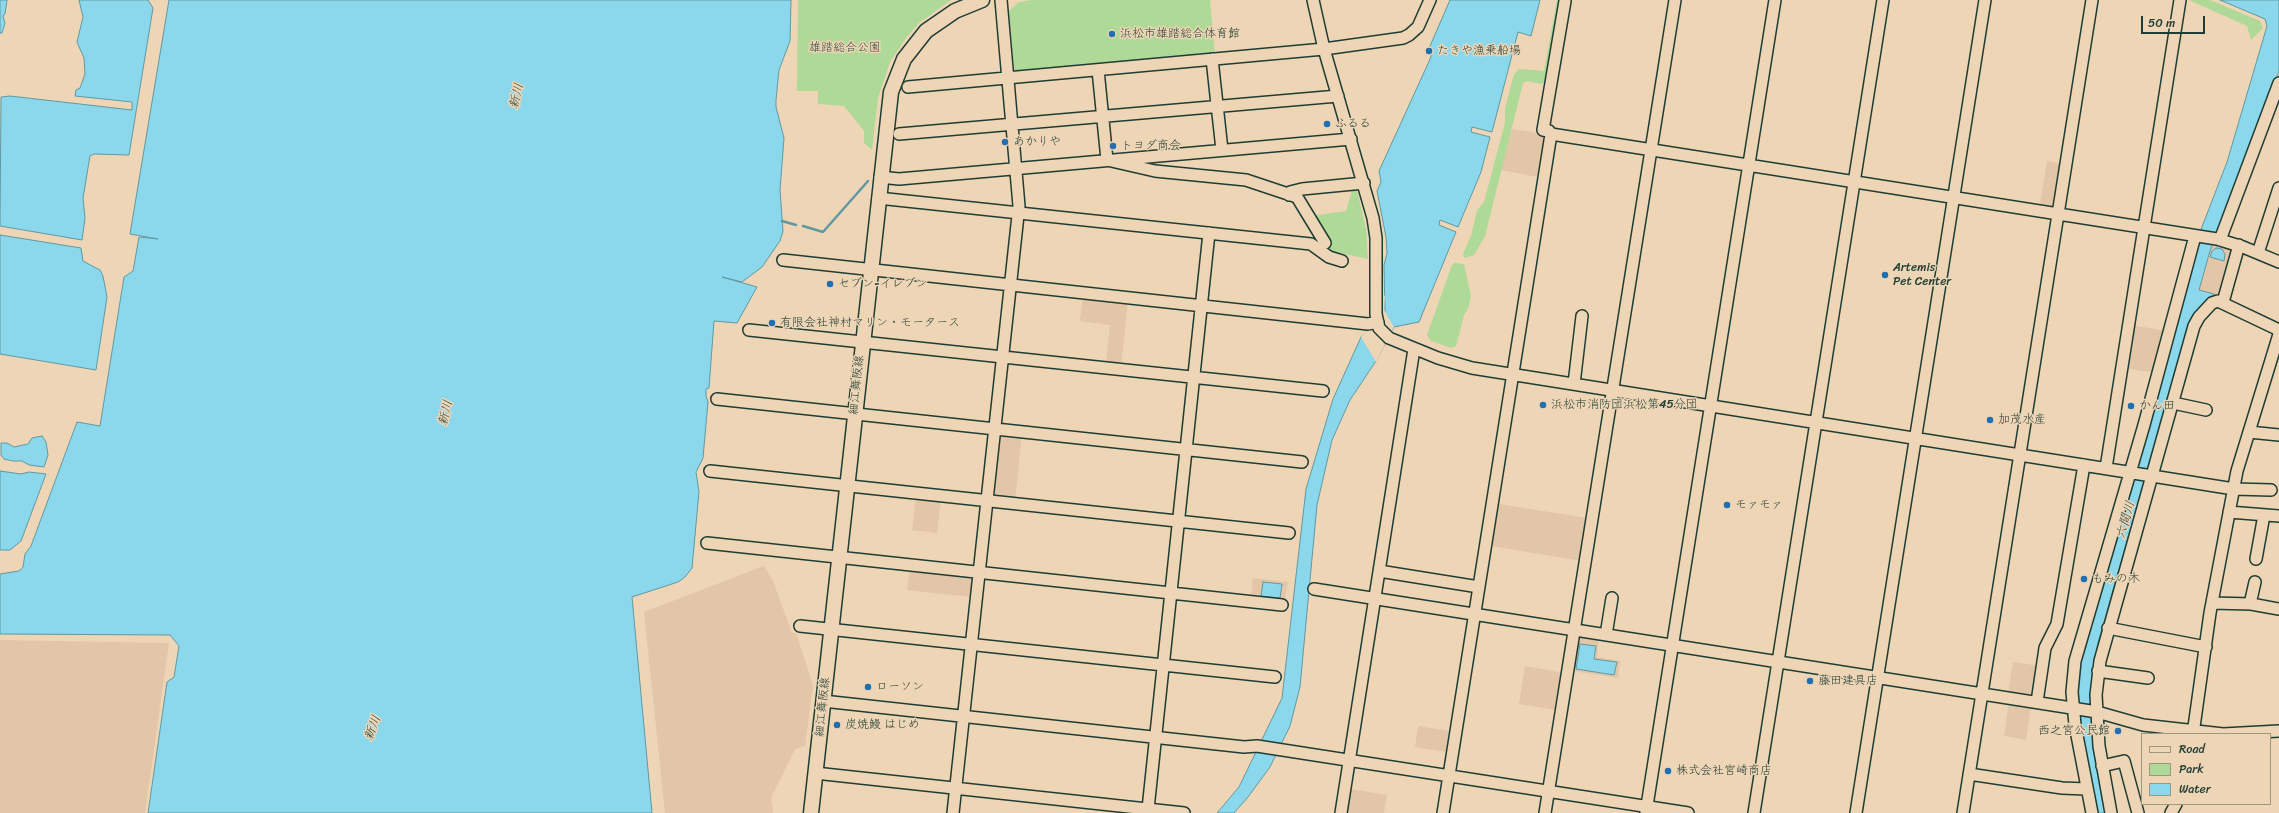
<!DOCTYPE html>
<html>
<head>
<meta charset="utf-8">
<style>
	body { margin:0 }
	#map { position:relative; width:2279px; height:813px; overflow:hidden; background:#eed5b6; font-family:Sriracha,sans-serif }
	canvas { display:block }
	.legend { position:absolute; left:2141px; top:733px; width:130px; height:72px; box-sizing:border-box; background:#eed5b6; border:1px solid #9b9882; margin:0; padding:5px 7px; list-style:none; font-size:12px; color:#1f3d34 }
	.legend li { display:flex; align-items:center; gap:8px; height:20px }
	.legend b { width:20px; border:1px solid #9b9882 }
	.scale { position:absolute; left:2141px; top:16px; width:64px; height:18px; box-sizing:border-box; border:2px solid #1f3d34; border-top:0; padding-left:5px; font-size:12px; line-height:14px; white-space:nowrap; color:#1f3d34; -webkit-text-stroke:3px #eed5b6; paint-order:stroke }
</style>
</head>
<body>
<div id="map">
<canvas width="2279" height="813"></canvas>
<ul class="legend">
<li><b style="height:5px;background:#eed5b6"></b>Road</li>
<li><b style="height:11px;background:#aed997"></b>Park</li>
<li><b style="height:11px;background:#8bd7eb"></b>Water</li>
</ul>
<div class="scale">50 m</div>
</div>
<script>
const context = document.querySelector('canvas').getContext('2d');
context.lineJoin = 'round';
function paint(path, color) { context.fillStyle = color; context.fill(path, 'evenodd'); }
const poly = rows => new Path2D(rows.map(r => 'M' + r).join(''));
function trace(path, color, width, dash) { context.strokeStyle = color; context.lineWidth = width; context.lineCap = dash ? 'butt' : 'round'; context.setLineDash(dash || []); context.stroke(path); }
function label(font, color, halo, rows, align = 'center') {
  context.font = font + ' Sriracha,"Klee One",sans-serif'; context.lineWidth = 3; context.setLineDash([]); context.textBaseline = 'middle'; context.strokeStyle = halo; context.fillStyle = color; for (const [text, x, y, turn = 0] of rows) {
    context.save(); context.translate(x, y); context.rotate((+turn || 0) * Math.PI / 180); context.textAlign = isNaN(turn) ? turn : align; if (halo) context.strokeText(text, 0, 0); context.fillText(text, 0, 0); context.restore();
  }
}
const built = poly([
	[1512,129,1545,134,1538,177,1500,170],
	[2047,161,2061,164,2054,207,2040,204],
	[2213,242,2234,248,2221,299,2212,299,2199,290],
	[1083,295,1128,300,1121,367,1106,365,1110,325,1080,321],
	[2132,325,2166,331,2155,373,2125,368],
	[1000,432,1022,434,1015,500,993,498],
	[916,496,941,499,937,533,912,530],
	[1499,504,1587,518,1581,561,1492,546],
	[764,566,773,581,792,633,796,633,813,685,805,746,795,749,771,798,773,813,665,813,644,612],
	[910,568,974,575,972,597,907,590],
	[1253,578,1288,582,1284,603,1251,599],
	[1578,635,1599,638,1597,657,1620,661,1618,678,1572,671],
	[0,640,169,643,145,813,0,813],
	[2013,662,2040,666,2035,697,2008,693],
	[1525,666,1563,673,1557,710,1519,704],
	[2009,702,2031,706,2026,740,2004,736],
	[1418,726,1449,731,1446,752,1415,747],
	[1350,789,1387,795,1384,813,1346,813]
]);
const green = poly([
	[798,0,951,0,919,23,906,38,890,62,878,98,872,150,864,143,864,131,844,106,818,104,818,91,797,91],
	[1032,0,1210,0,1215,56,1014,72,1009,11,1019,2],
	[1557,0,1564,0,1548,81,1541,84,1527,81,1523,83,1485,236,1474,255,1465,258,1463,254,1471,236,1477,210,1484,202,1505,123,1505,109,1514,74,1519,69,1544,71],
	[2189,0,2210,0,2260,21,2263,28,2251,40,2247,26],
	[1356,186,1366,229,1368,259,1331,251,1311,216,1346,211,1353,187],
	[1455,263,1464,264,1471,296,1468,309,1464,315,1456,346,1451,348,1431,341,1427,335,1452,265]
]);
const water = poly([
	[0,0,7,0,5,14,3,16,5,23,2,33,0,33,0,0],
	[79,0,148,0,153,8,129,155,94,154,90,156,83,198,85,218,82,240,0,226,1,97,10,96,132,110,132,102,75,96,76,90,80,88,85,74,84,58,77,42,83,17,79,0],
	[169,0,791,0,790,41,779,70,776,100,776,107,784,138,780,190,783,231,780,241,762,267,742,282,722,277,757,287,737,323,714,321,709,388,706,389,706,396,708,402,703,458,696,472,699,492,692,568,685,577,678,582,632,597,652,813,148,813,167,682,174,677,179,646,170,635,0,634,0,574,19,571,23,567,25,554,31,546,77,422,100,426,124,277,133,271,139,237,158,239,130,234,169,0],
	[1450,0,1540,0,1531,36,1518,32,1492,132,1472,127,1471,132,1490,137,1481,172,1458,227,1440,220,1439,225,1456,232,1419,322,1394,327,1376,361,1350,400,1332,440,1317,505,1300,687,1290,726,1270,767,1248,797,1234,813,1217,813,1239,787,1282,698,1306,489,1333,399,1361,337,1385,312,1384,265,1387,253,1386,237,1377,191,1381,182,1379,171,1431,57,1430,46,1450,0],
	[2220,0,2279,0,2279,71,2210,251,2199,290,2214,294,2189,324,2098,643,2092,677,2091,712,2093,747,2105,813,2097,813,2080,724,2078,692,2080,662,2200,232,2227,162,2267,26,2265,19,2220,0],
	[0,235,81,248,83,261,100,270,103,276,107,297,96,370,0,354,0,235],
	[2216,248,2222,249,2225,254,2224,261,2210,257,2212,251,2216,248],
	[42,436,46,442,48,455,44,467,29,465,22,461,13,461,4,459,1,455,1,443,7,443,14,447,28,444,32,438,42,436],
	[0,471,21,474,29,472,46,474,21,541,10,550,0,550,0,471],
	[1263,582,1282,584,1280,598,1261,596,1263,582],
	[1580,644,1596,646,1594,659,1617,662,1614,675,1576,669,1580,644]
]);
const pier = poly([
	[1385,295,1384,310,1394,327,1376,362,1361,337,1383,311,1382,299]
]);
const stream = poly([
	[782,221,796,225],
	[803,226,823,232,868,181]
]);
const minor = poly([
	[1313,0,1324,49,1373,218,1376,238,1376,314,1379,328,1389,338,1438,358,1472,368,2234,489,2271,490],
	[1212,59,1222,150],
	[1098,70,1107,160,1155,171,1246,180,1297,197,1325,243],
	[908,87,1324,49,1403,38,1409,35,1418,27,1430,0],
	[899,134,1338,96],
	[1551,134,1549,131,1543,130,1565,1],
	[880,177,899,179,1351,139],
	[1289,195,1290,192,1302,189,1364,183],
	[878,198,1311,244,1329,257,1342,261],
	[2220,240,2279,83],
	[2258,253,2279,188],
	[783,260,1368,324,1378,322],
	[2223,302,2239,245],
	[749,330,1323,391],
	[1574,384,1582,316],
	[717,399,1302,462],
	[2173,403,2206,410],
	[2249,432,2279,435],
	[2106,468,2180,0],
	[710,471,1289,533],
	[2229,512,2279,516],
	[707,543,1282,605],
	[2256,559,2264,515],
	[1379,571,1479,587],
	[1314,589,2097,712,2143,725,2223,734,2279,731],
	[2212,603,2251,604,2279,609],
	[2250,604,2255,582],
	[800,626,1275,677],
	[2108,628,2206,647],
	[1606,635,1612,598],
	[2098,671,2148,678],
	[823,701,1244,747,1257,746,1688,813],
	[2037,702,2045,648,2057,624,2084,465],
	[2193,734,2210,613,2237,471,2279,334],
	[2102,766,2124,761,2138,813],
	[815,773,1184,813],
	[1969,774,2062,788,2086,789],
	[1148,809,1209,233],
	[1646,812,1775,0],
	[953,813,1019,206,1001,0],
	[1341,813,1414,349],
	[1443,813,1551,134,2217,239,2243,247,2279,262],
	[1545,813,1675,0],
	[1754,813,1883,0],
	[1856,813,1985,0],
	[1963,813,2092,0],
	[2092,813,2075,725,2072,692,2075,661,2144,425,2195,236],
	[2111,813,2099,746,2096,695,2100,661,2194,326,2199,317,2212,303,2218,301,2279,330],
	[2171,813,2176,804]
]);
const major = poly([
	[811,813,891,92,904,59,926,31,955,11,982,0]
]);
const markers = [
	[1112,34,4,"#1f6fb2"],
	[1429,51,4,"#1f6fb2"],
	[1327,124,4,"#1f6fb2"],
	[1005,142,4,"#1f6fb2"],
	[1113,146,4,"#1f6fb2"],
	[1885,275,4,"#1f6fb2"],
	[830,284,4,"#1f6fb2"],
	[772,323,4,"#1f6fb2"],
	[1543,405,4,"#1f6fb2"],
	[2131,406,4,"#1f6fb2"],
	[1990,420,4,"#1f6fb2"],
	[1727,505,4,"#1f6fb2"],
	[2084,579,4,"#1f6fb2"],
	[1810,681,4,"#1f6fb2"],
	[868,687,4,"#1f6fb2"],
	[837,725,4,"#1f6fb2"],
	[2118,731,4,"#1f6fb2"],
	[1668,771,4,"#1f6fb2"]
];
const poiNames = [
	["浜松市雄踏総合体育館",1120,34],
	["たきや漁乗船場",1437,51],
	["ふるる",1335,124],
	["あかりや",1013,142],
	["トヨダ商会",1121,146],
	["Artemis",1893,268],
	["Pet Center",1893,282],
	["セブン-イレブン",838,284],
	["有限会社神村マリン・モータース",780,323],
	["浜松市消防団浜松第45分団",1551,405],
	["かん田",2139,406],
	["加茂水産",1998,420],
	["モァモァ",1735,505],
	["もみの木",2092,579],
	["藤田建具店",1818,681],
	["ローソン",876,687],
	["炭焼鰻 はじめ",845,725],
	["西之宮公民館",2110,731,"right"],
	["株式会社宮崎商店",1676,771]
];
const parkNames = [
	["雄踏総合公園",845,48]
];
const streetNames = [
	["細江舞阪線",857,385,-84],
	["細江舞阪線",823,707,-84]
];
const waterNames = [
	["新川",517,96,-77],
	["新川",446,413,-77],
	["六間川",2126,520,-74],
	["新川",373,728,-69]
];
paint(built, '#e2c6a7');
paint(green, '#aed997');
paint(water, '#8bd7eb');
trace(water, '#6099a2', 1);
paint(pier, '#eed5b6');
trace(stream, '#6099a2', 2.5);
trace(minor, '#1f3d34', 14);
trace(major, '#1f3d34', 17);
trace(minor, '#eed5b6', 11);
trace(major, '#eed5b6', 14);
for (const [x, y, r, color] of markers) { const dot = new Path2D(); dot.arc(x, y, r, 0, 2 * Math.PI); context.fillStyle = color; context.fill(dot); trace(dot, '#eed5b6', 1.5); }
label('12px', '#1f3d34', '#eed5b6', poiNames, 'left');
label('12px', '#2d4d3e', '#eed5b6', parkNames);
label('12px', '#1f3d34', '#eed5b6', streetNames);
label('italic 13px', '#2a4c46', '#eed5b6', waterNames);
</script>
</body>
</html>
